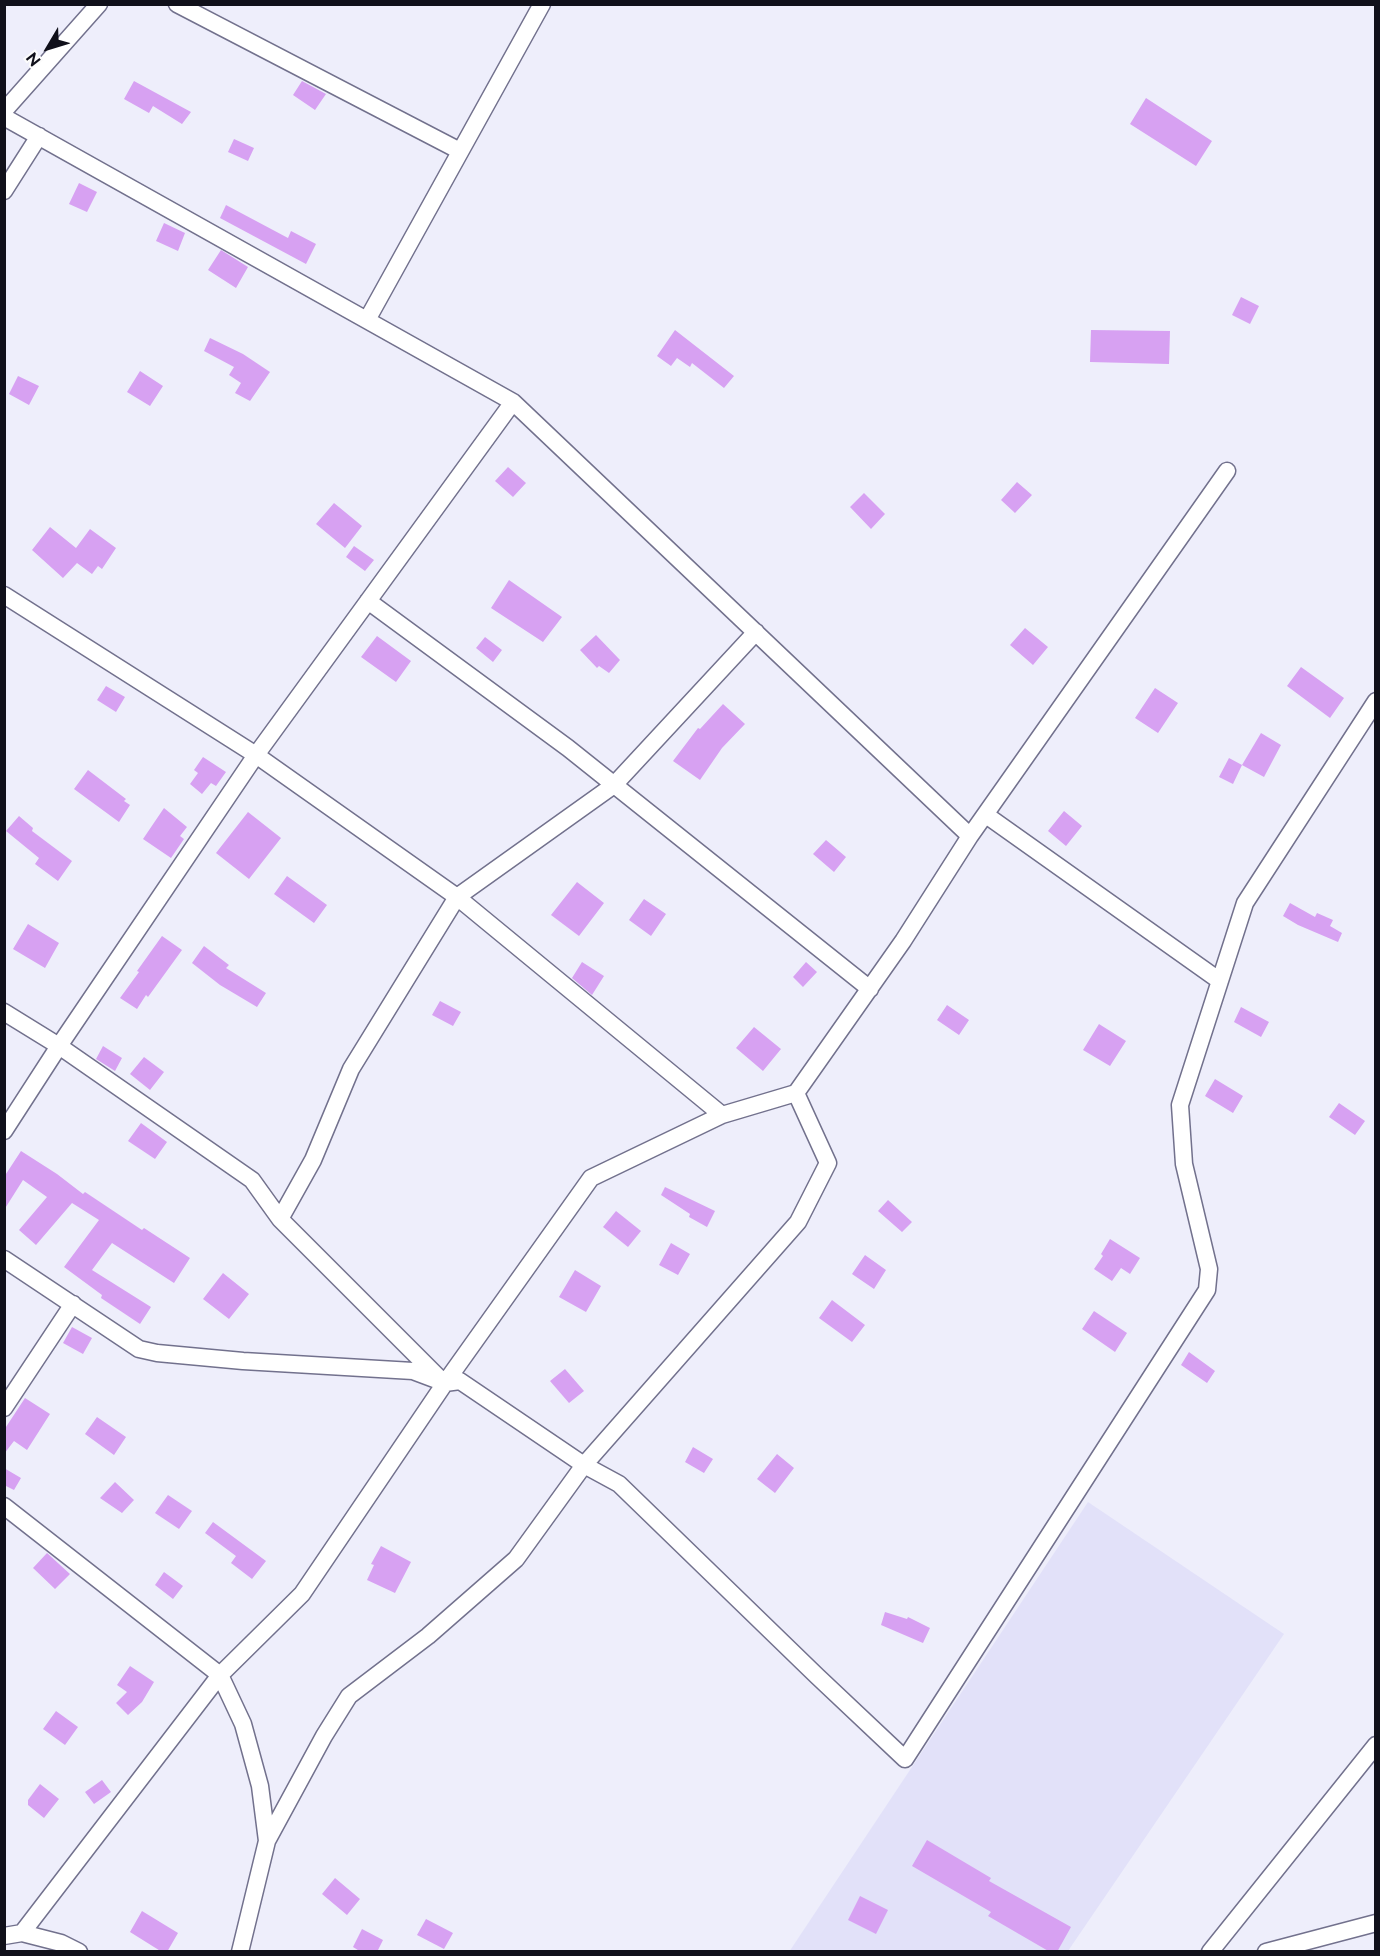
<!DOCTYPE html>
<html>
<head>
<meta charset="utf-8">
<style>
	body { margin:0 }
	#map { position:relative; width:1380px; height:1956px; overflow:hidden; background:#eeeefb; font-family:Raleway,sans-serif }
	canvas { display:block }
	.frame { position:absolute; inset:0; border:6px solid #10101a; pointer-events:none }
	.north { position:absolute; left:18px; top:18px; width:60px; height:60px; -webkit-text-stroke:4px #fcfcfc; paint-order:stroke; rotate:232deg; font-size:16px; font-weight:700; line-height:24px; text-align:center; color:#10101a }
	.north::after { content:''; display:block; margin:auto; width:21px; height:27px; background:#10101a; clip-path:polygon(50% 0,100% 100%,50% 72%,0 100%) }
</style>
</head>
<body>
<div id="map">
<canvas width="1380" height="1956"></canvas>
<div class="frame"></div>
<div class="north">N</div>
</div>
<script>
const context = document.querySelector('canvas').getContext('2d');
context.lineJoin = 'round';
function paint(path, color) { context.fillStyle = color; context.fill(path, 'evenodd'); }
const poly = rows => new Path2D(rows.map(r => 'M' + r).join(''));
function trace(path, color, width, dash) { context.strokeStyle = color; context.lineWidth = width; context.lineCap = dash ? 'butt' : 'round'; context.setLineDash(dash || []); context.stroke(path); }
const built = poly([
	[1088,1502,1284,1634,1068,1951,789,1952]
]);
const building = poly([
	[134,81,191,112,182,124,153,106,149,113,124,99],
	[302,81,326,94,315,110,293,95],
	[1146,98,1212,141,1196,166,1130,124],
	[234,139,254,148,248,161,228,152],
	[79,183,97,192,87,212,69,204],
	[226,205,288,238,291,231,316,244,306,264,220,218],
	[164,223,185,233,178,251,156,241],
	[221,250,248,267,236,288,208,270],
	[1241,297,1259,306,1250,324,1232,315],
	[675,330,734,376,724,388,692,363,690,367,677,358,671,366,657,356],
	[1091,330,1170,331,1169,364,1090,362],
	[210,338,243,354,270,372,250,401,235,393,241,383,229,375,234,367,204,351],
	[140,371,163,386,150,406,127,392],
	[18,376,39,386,29,405,9,394],
	[508,467,526,483,513,497,495,481],
	[1017,482,1032,495,1015,513,1001,500],
	[864,493,885,514,871,529,850,507],
	[334,503,362,526,345,548,316,524],
	[50,527,76,548,90,529,116,548,102,569,98,566,92,574,77,563,63,578,32,550],
	[354,546,374,560,365,571,346,557],
	[509,580,562,617,543,642,491,608],
	[1025,628,1048,647,1033,665,1010,645],
	[596,635,620,660,609,673,599,666,597,668,580,650],
	[377,636,411,661,396,682,361,657],
	[485,637,502,650,493,662,476,648],
	[1301,667,1344,698,1330,718,1287,686],
	[106,686,125,697,116,712,97,700],
	[1155,688,1178,703,1158,733,1135,718],
	[723,704,745,724,722,748,700,780,673,761,698,728,700,729],
	[1261,733,1281,745,1264,777,1242,765],
	[203,757,226,772,216,786,211,783,202,794,190,784,198,773,194,770],
	[1229,758,1242,765,1233,784,1219,777],
	[88,770,126,799,124,801,130,805,119,822,74,789],
	[164,808,187,827,180,836,184,839,171,858,143,839],
	[1064,811,1082,826,1066,846,1048,831],
	[248,812,281,838,249,879,216,853],
	[19,816,33,828,32,831,72,861,58,881,35,864,39,858,6,831],
	[826,840,846,857,834,872,813,854],
	[287,876,327,905,314,923,274,894],
	[577,882,604,903,579,936,551,915],
	[644,899,666,914,651,936,629,920],
	[1290,903,1315,917,1317,913,1333,920,1330,926,1342,933,1338,942,1298,925,1283,916],
	[28,924,59,943,45,968,13,949],
	[162,936,182,950,148,997,146,995,137,1009,120,998,139,972,137,971],
	[204,946,229,965,226,968,266,993,257,1007,220,985,192,963],
	[582,962,604,976,592,995,572,978],
	[806,962,817,972,803,987,793,977],
	[440,1001,461,1012,453,1026,432,1015],
	[947,1005,969,1020,959,1035,937,1020],
	[1241,1007,1269,1022,1261,1037,1234,1022],
	[1099,1024,1126,1041,1110,1066,1083,1050],
	[754,1027,781,1049,763,1071,736,1048],
	[103,1046,122,1058,115,1071,96,1059],
	[144,1057,164,1072,150,1090,130,1074],
	[1215,1079,1243,1096,1233,1113,1205,1096],
	[1339,1103,1365,1121,1355,1135,1329,1117],
	[141,1123,167,1142,155,1159,128,1141],
	[21,1151,57,1174,83,1194,85,1192,142,1230,144,1228,190,1258,174,1283,112,1243,92,1270,151,1307,140,1324,101,1298,102,1295,64,1267,99,1220,72,1203,36,1245,19,1230,47,1197,23,1180,4,1210,4,1177],
	[665,1187,715,1211,707,1227,689,1217,690,1214,661,1195],
	[888,1200,912,1222,902,1232,878,1211],
	[616,1211,641,1231,628,1247,603,1227],
	[1110,1239,1140,1258,1130,1274,1121,1268,1112,1281,1094,1269,1103,1256,1101,1254],
	[671,1243,690,1254,678,1275,659,1265],
	[865,1255,886,1270,874,1289,852,1274],
	[575,1270,601,1286,586,1312,559,1297],
	[223,1273,249,1294,229,1319,203,1299],
	[832,1300,865,1325,852,1342,819,1318],
	[1094,1311,1127,1333,1115,1352,1082,1329],
	[72,1327,92,1338,83,1354,63,1343],
	[1189,1352,1215,1371,1207,1383,1181,1365],
	[565,1369,584,1391,569,1403,550,1381],
	[25,1398,50,1414,27,1450,14,1441,4,1454,4,1430],
	[97,1417,126,1437,114,1455,85,1434],
	[693,1447,713,1459,704,1473,685,1462],
	[777,1454,794,1468,775,1493,757,1479],
	[4,1468,21,1478,14,1490,4,1485],
	[115,1482,134,1500,122,1513,100,1498],
	[168,1495,192,1511,179,1529,155,1513],
	[213,1522,266,1561,252,1579,231,1563,236,1556,205,1533],
	[381,1546,411,1562,395,1593,367,1580,374,1565,371,1564],
	[47,1553,70,1574,55,1589,33,1568],
	[164,1572,183,1586,173,1599,155,1585],
	[885,1612,907,1619,908,1617,930,1628,923,1643,881,1625],
	[130,1666,154,1682,142,1702,128,1715,116,1703,127,1692,117,1685],
	[56,1711,78,1727,65,1745,43,1729],
	[102,1780,111,1792,94,1804,85,1792],
	[40,1784,59,1799,44,1818,28,1805,28,1800],
	[927,1840,991,1878,989,1881,1071,1927,1057,1952,1050,1952,988,1916,991,1912,912,1866],
	[335,1878,360,1899,347,1915,322,1894],
	[860,1896,888,1910,876,1934,848,1920],
	[142,1911,178,1933,167,1952,162,1952,130,1932],
	[426,1919,453,1933,444,1949,417,1935],
	[362,1929,383,1940,377,1952,361,1952,353,1947]
]);
const street = poly([
	[177,4,460,151],
	[4,111,99,4],
	[4,117,513,402,970,836],
	[4,191,39,136],
	[367,320,542,4],
	[4,595,256,755,457,897,722,1115,796,1093],
	[368,601,568,748,870,989],
	[986,815,1220,981],
	[4,1012,59,1046,252,1180,280,1219,439,1378],
	[4,1131,59,1046,256,755,513,402],
	[280,1219,313,1160,351,1069,457,897,614,785,756,632],
	[4,1259,139,1349,157,1353,243,1361,413,1371,445,1383,460,1381,584,1465,619,1484,817,1676,905,1759,1207,1290,1209,1269,1184,1164,1180,1105,1245,903,1376,701],
	[4,1408,73,1304],
	[4,1506,220,1675,243,1724,260,1786,267,1841,240,1952],
	[267,1841,324,1736,349,1696,428,1636,516,1559,584,1465,798,1222,828,1163,796,1093,903,941,970,836,1227,471],
	[22,1933,220,1675,302,1594,445,1383,591,1178,722,1115],
	[4,1936,22,1933,61,1943,79,1952],
	[1210,1952,1376,1745],
	[1266,1952,1376,1923]
]);
paint(built, '#e2e1f9');
paint(building, '#d7a1f2');
trace(street, '#72718d', 19);
trace(street, '#fff', 16);
</script>
</body>
</html>
